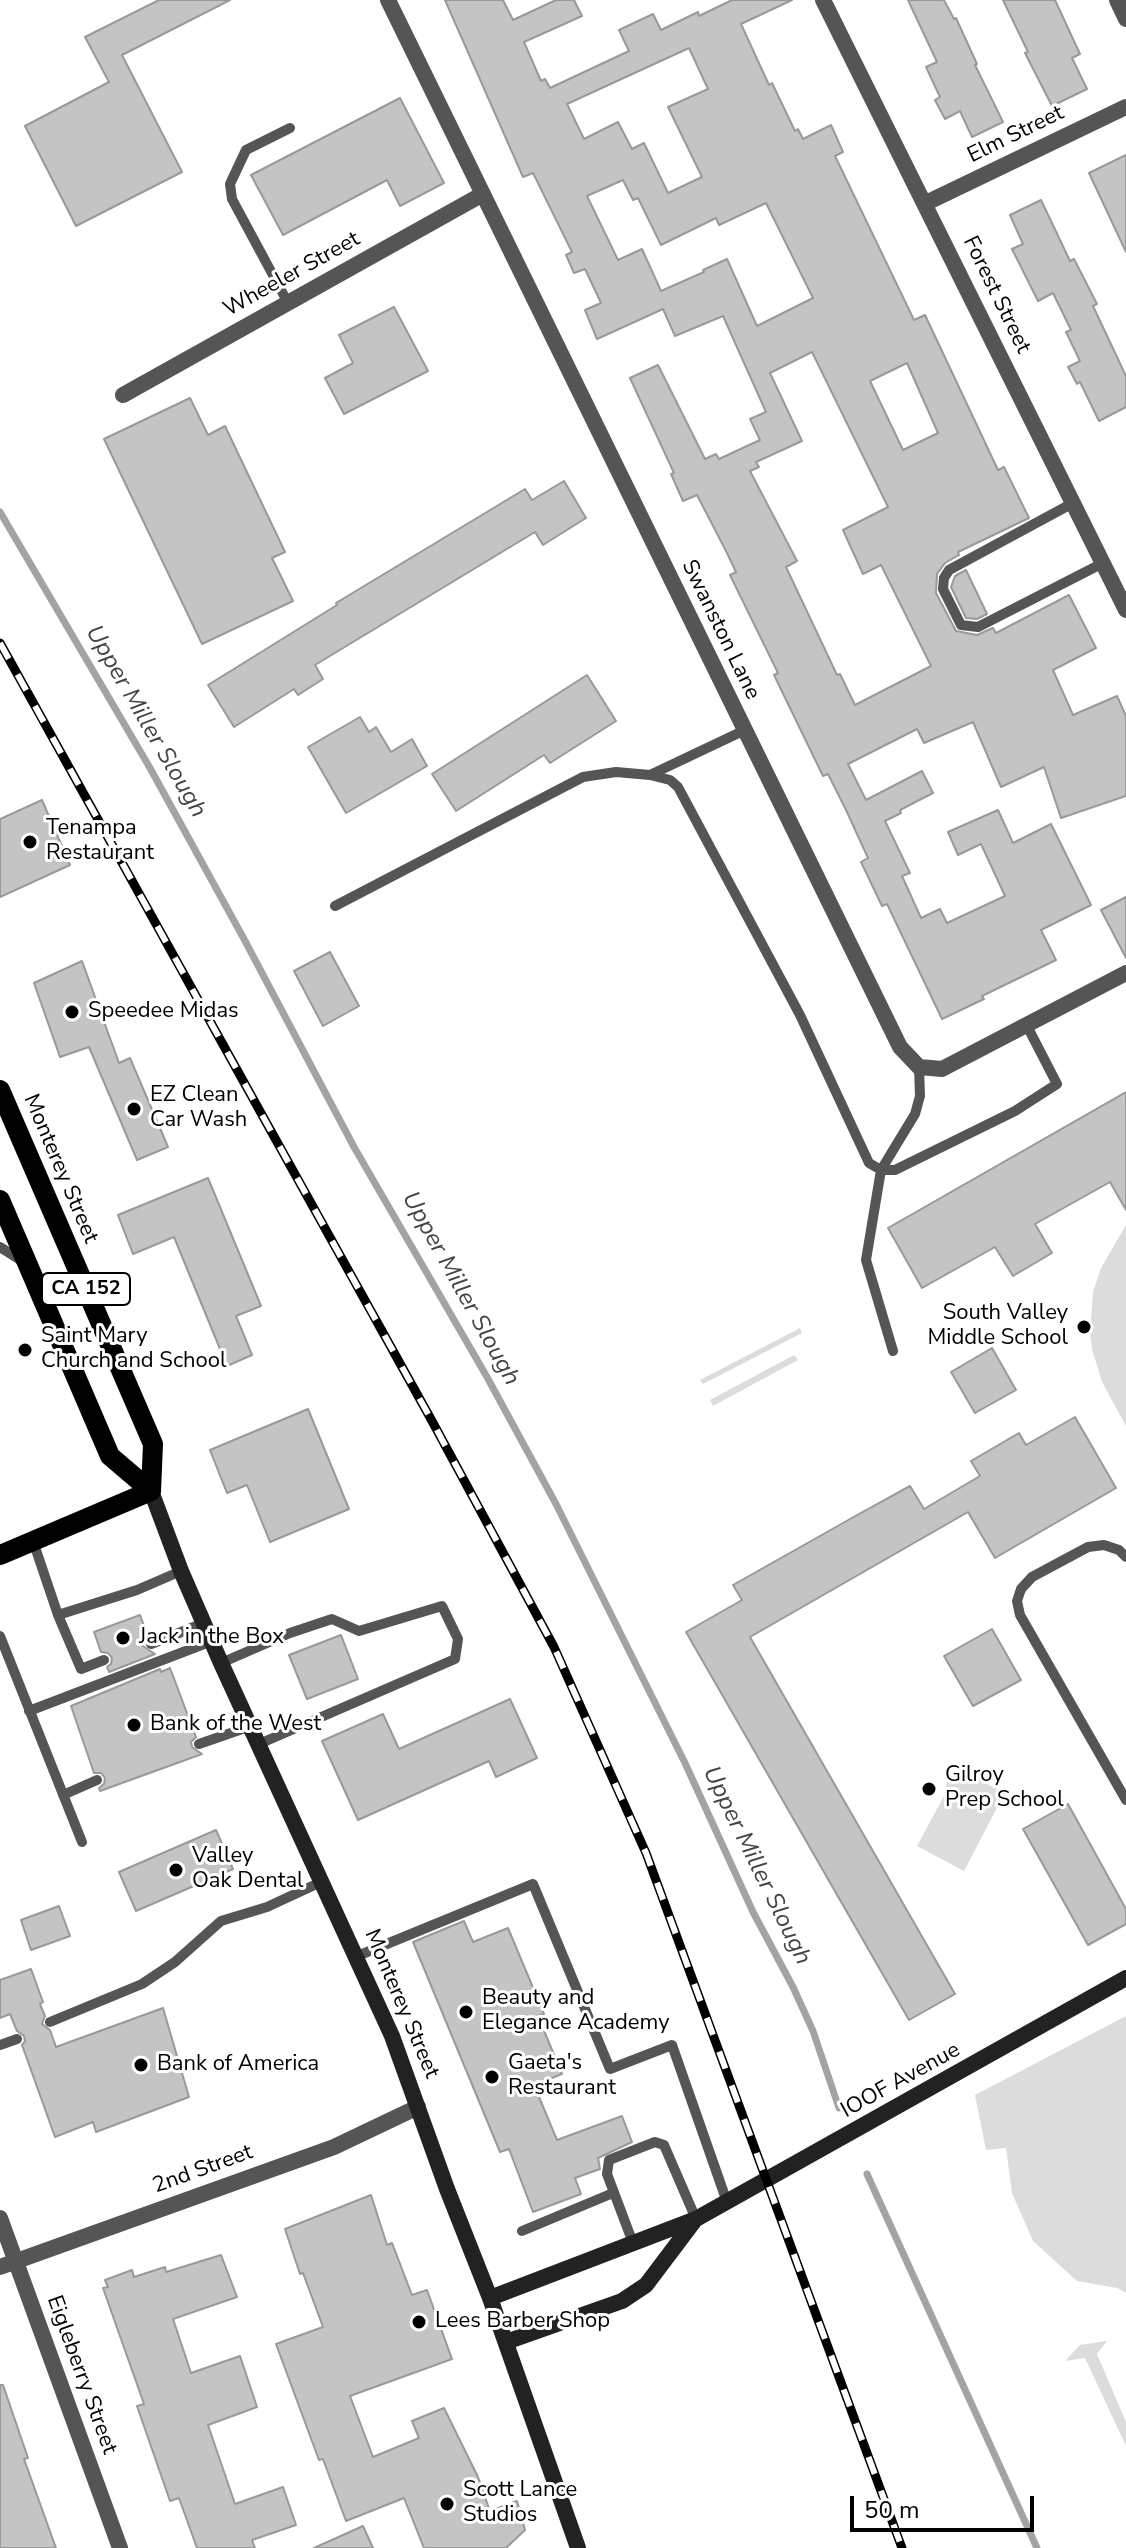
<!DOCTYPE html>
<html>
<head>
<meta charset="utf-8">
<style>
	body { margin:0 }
	#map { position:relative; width:1126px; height:2548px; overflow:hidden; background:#fff; font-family:"Nunito Sans",sans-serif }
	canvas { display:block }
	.scale { position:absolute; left:850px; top:2496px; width:184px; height:36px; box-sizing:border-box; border:4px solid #000; border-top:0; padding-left:10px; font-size:24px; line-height:28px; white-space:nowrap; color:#000; -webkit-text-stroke:6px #fff; paint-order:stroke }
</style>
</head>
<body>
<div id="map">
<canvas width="1126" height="2548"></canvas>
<div class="scale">50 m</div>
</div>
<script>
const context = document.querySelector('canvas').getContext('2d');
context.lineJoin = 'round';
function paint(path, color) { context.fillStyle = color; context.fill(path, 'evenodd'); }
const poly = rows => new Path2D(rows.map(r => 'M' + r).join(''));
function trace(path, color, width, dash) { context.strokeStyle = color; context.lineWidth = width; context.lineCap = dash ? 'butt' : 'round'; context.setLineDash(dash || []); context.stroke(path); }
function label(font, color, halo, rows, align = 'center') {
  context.font = font + ' "Nunito Sans",sans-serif'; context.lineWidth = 6; context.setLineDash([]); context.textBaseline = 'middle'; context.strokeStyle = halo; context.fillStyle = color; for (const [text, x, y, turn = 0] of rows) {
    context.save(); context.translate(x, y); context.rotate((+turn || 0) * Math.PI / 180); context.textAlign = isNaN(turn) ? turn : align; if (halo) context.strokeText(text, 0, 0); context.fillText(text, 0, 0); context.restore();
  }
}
const green = poly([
	[1126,1225,1126,1426,1102,1382,1092,1349,1090,1333,1093,1292,1101,1268],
	[800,1328,802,1333,703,1384,700,1380],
	[794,1355,798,1360,713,1406,710,1400],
	[970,1774,998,1790,1001,1800,964,1871,917,1846,944,1796,947,1782,953,1776],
	[1126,2016,1126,2293,1117,2288,1077,2281,1033,2241,1012,2193,1006,2148,986,2150,975,2095],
	[1107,2341,1097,2354,1126,2422,1126,2446,1085,2358,1065,2361,1080,2345]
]);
const stream = poly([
	[0,512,150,768,244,939,354,1147,487,1377,556,1504,685,1763,753,1912,793,1987,813,2031,839,2108],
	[867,2174,1037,2548]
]);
const building = poly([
	[159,0,230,0,122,55,182,172,76,226,25,126,109,82,85,37,159,0],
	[445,0,503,0,513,20,556,0,574,0,582,16,524,42,541,81,545,79,550,88,629,51,619,30,653,14,661,30,698,12,699,16,732,0,792,0,741,24,769,85,772,83,795,131,798,129,803,139,831,125,843,152,835,156,914,320,925,315,998,470,1004,467,1029,518,958,552,959,555,945,563,937,574,936,593,956,631,977,635,993,628,996,633,1069,595,1096,648,1053,670,1073,715,1117,696,1126,716,1126,796,1061,818,1044,767,1001,787,973,722,924,743,917,729,848,764,866,800,922,771,933,793,900,810,901,813,885,821,910,873,902,876,921,918,940,909,947,923,1005,896,981,844,958,855,948,832,998,810,1013,843,1051,824,1091,905,1041,930,1056,960,982,996,984,999,942,1019,887,904,882,906,861,862,868,858,846,810,828,774,823,776,774,675,778,673,730,575,736,572,726,551,697,495,683,501,671,474,674,473,630,378,658,365,705,459,716,454,719,459,760,440,750,419,766,412,723,316,675,336,663,309,597,339,585,310,601,303,585,269,574,273,566,255,572,252,533,173,523,177,445,0],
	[689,48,708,89,668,107,702,177,668,193,644,143,632,149,618,122,584,139,567,104,689,48],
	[623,180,633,200,638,198,661,245,716,218,719,225,766,203,813,298,757,326,727,259,703,270,704,272,661,291,642,249,618,260,587,196,623,180],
	[812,352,888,507,843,530,863,574,881,565,931,666,855,705,840,674,837,675,786,567,797,561,750,471,759,467,756,462,802,441,770,373,812,352],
	[907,363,938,433,903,450,870,381,907,363],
	[908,0,944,0,954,19,956,18,977,64,975,65,1003,122,972,137,960,111,945,119,935,100,940,97,926,67,937,62,908,0],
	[1003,0,1055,0,1080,54,1072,58,1087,89,1052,106,1025,53,1028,52,1003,0],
	[400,98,444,183,400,206,387,180,283,235,251,175,400,98],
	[1126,155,1126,252,1089,173,1126,155],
	[1041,200,1070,261,1074,259,1097,304,1093,306,1126,376,1126,407,1099,421,1080,382,1077,384,1068,367,1080,361,1066,332,1071,330,1053,293,1038,301,1012,249,1023,244,1010,215,1041,200],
	[394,307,428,371,344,414,325,378,353,363,339,335,394,307],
	[190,398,208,435,225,426,285,552,272,558,293,601,202,644,104,439,190,398],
	[564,481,586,518,543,545,535,532,315,665,323,679,298,695,294,689,234,727,208,685,337,605,336,603,525,489,532,500,564,481],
	[966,570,987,614,977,619,966,618,951,587,955,576,966,570],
	[587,675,616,721,550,763,544,755,456,811,432,774,587,675],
	[360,717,369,732,376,727,391,752,412,739,427,766,346,813,308,747,360,717],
	[42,800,70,865,0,897,0,819,42,800],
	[1126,897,1126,958,1101,910,1126,897],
	[330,952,359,1006,323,1026,294,971,330,952],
	[82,961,119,1063,130,1058,168,1147,137,1160,89,1047,60,1057,34,983,82,961],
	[1126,1092,1126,1210,1110,1182,1035,1224,1052,1253,1013,1276,995,1247,922,1288,888,1228,1126,1092],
	[208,1178,261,1306,236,1316,252,1355,227,1366,174,1237,133,1254,118,1215,208,1178],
	[992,1348,1016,1390,975,1413,951,1372,992,1348],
	[308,1409,349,1509,270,1542,247,1485,227,1493,210,1450,308,1409],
	[1075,1417,1116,1488,995,1558,968,1512,750,1637,955,1994,909,2020,686,1632,742,1600,733,1585,859,1514,910,1486,924,1509,980,1476,971,1461,1019,1433,1026,1445,1075,1417],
	[140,1615,148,1636,144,1640,143,1646,155,1654,109,1672,107,1667,111,1664,112,1658,108,1653,101,1652,94,1632,140,1615],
	[992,1629,1021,1680,973,1706,944,1656,992,1629],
	[341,1635,358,1679,307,1699,289,1655,341,1635],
	[170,1668,196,1737,191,1742,192,1747,202,1754,100,1791,99,1788,104,1784,105,1778,101,1773,94,1773,71,1706,160,1669,161,1672,170,1668],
	[510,1699,537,1758,496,1777,489,1761,358,1820,322,1741,383,1714,399,1749,510,1699],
	[1068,1804,1126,1909,1126,1924,1088,1945,1023,1829,1068,1804],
	[216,1830,233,1869,136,1911,119,1872,216,1830],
	[59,1906,70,1936,31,1950,21,1920,59,1906],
	[464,1921,473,1942,508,1928,544,2014,538,2016,562,2074,534,2085,557,2140,622,2116,632,2142,598,2158,600,2169,575,2178,581,2194,533,2212,509,2149,500,2152,413,1942,464,1921],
	[31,1969,43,2002,40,2004,45,2016,42,2024,50,2030,56,2047,163,2008,189,2097,96,2132,93,2122,55,2137,22,2045,25,2041,24,2036,17,2031,10,2014,0,2018,0,1980,31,1969],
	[371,2195,387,2245,392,2243,412,2295,427,2290,452,2359,350,2396,373,2457,419,2438,412,2421,444,2408,478,2477,490,2511,517,2501,525,2530,506,2548,424,2548,404,2498,346,2521,323,2459,319,2460,276,2344,323,2327,303,2273,300,2274,285,2229,371,2195],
	[221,2255,237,2297,173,2319,191,2373,240,2356,257,2407,208,2425,235,2504,283,2487,296,2525,252,2540,255,2548,197,2548,179,2498,170,2501,137,2406,144,2404,103,2288,108,2287,105,2280,132,2270,134,2277,165,2267,166,2272,221,2255],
	[0,2385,3,2385,28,2458,24,2459,56,2548,0,2548,0,2385],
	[363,2526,373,2548,314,2548,363,2526]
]);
const lane = poly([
	[288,303,232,199,230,184,246,150,290,128],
	[1073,503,949,570,944,578,943,589,961,625,978,627,1103,563],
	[650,775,745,730],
	[335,906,583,777,616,772,650,775,670,780,678,787,800,1015,869,1163,881,1170,895,1170,1015,1111,1057,1084,1026,1024],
	[0,1247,22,1261],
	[893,1351,866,1260,881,1170,915,1114,920,1096,919,1067],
	[33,1541,58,1615,137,1590,181,1571],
	[1126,1557,1119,1550,1104,1545,1088,1547,1032,1577,1021,1589,1017,1601,1020,1615,1126,1800],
	[58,1615,81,1669,104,1660],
	[0,1636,82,1842],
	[151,1644,204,1623],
	[221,1663,290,1633,332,1619,359,1631,442,1606,458,1639,455,1659,259,1744],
	[29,1711,212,1641],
	[199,1744,251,1726],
	[63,1795,97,1780],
	[355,1957,533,1884,610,2069,672,2045,727,2202],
	[50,2022,142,1984,175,1962,221,1921,267,1907,321,1882],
	[0,2045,17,2039],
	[522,2231,613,2193],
	[633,2243,607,2174,609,2160,655,2142,664,2145,696,2219]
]);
const street = poly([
	[388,0,900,1047,919,1067,942,1069,1126,973],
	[823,0,1126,610],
	[1117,0,1126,19],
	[926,203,1126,107],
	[123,395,483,194],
	[0,2218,120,2548],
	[0,2267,334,2147,418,2107]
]);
const secondary = poly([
	[151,1491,181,1571,221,1663,392,2036,447,2189,490,2298,578,2548],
	[490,2298,696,2219,1126,1978],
	[506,2342,622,2301,646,2285,695,2220]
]);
const primary = poly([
	[0,1090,153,1444,151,1491],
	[0,1200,110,1456,151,1491],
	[0,1555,151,1491]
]);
const rail = poly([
	[0,643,432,1421,554,1647,646,1853,902,2548]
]);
const markers = [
	[30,842,8,"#000"],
	[72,1012,8,"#000"],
	[134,1109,8,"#000"],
	[1084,1327,8,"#000"],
	[25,1350,8,"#000"],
	[123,1638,8,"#000"],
	[134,1725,8,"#000"],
	[929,1789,8,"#000"],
	[176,1870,8,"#000"],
	[466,2012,8,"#000"],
	[141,2065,8,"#000"],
	[492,2077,8,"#000"],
	[419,2322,8,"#000"],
	[447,2504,8,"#000"]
];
const shields = [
	[86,1289,88]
];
const shieldNames = [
	["CA 152",86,1289]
];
const streetNames = [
	["Elm Street",1016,135,-26],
	["Wheeler Street",292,275,-29],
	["Forest Street",996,295,64],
	["Swanston Lane",720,630,64],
	["Monterey Street",60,1169,67],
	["Monterey Street",401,2004,67],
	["IOOF Avenue",901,2081,-29],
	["2nd Street",203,2170,-20],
	["Eigleberry Street",81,2375,70]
];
const poiNames = [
	["Tenampa",46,829],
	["Restaurant",46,854],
	["Speedee Midas",88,1012],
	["EZ Clean",150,1096],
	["Car Wash",150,1121],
	["South Valley",1068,1314,"right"],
	["Middle School",1068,1339,"right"],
	["Saint Mary",41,1337],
	["Church and School",41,1362],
	["Jack in the Box",139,1638],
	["Bank of the West",150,1725],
	["Gilroy",945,1776],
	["Prep School",945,1801],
	["Valley",192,1857],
	["Oak Dental",192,1882],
	["Beauty and",482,1999],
	["Elegance Academy",482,2024],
	["Gaeta's",508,2064],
	["Restaurant",508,2089],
	["Bank of America",157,2065],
	["Lees Barber Shop",435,2322],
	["Scott Lance",463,2491],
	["Studios",463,2516]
];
const waterNames = [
	["Upper Miller Slough",145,722,60],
	["Upper Miller Slough",460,1289,61],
	["Upper Miller Slough",756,1866,64]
];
paint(green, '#dcdcdc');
trace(stream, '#a3a3a3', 7);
paint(building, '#c4c4c4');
trace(building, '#999', 2);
trace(lane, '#555', 10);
trace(street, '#555', 16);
trace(secondary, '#222', 16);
trace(primary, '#000', 20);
trace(rail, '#000', 9);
trace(rail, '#fff', 6, [18]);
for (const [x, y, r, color] of markers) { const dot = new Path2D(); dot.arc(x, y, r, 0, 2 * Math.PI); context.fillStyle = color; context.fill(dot); trace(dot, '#fff', 3); }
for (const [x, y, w] of shields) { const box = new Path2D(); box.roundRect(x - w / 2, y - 16, w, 32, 6); context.fillStyle = '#fff'; context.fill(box); trace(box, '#000', 2); }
label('bold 20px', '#000', null, shieldNames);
label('22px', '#000', '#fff', streetNames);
label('22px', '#000', '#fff', poiNames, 'left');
label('italic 24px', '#444', '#fff', waterNames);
</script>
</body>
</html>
